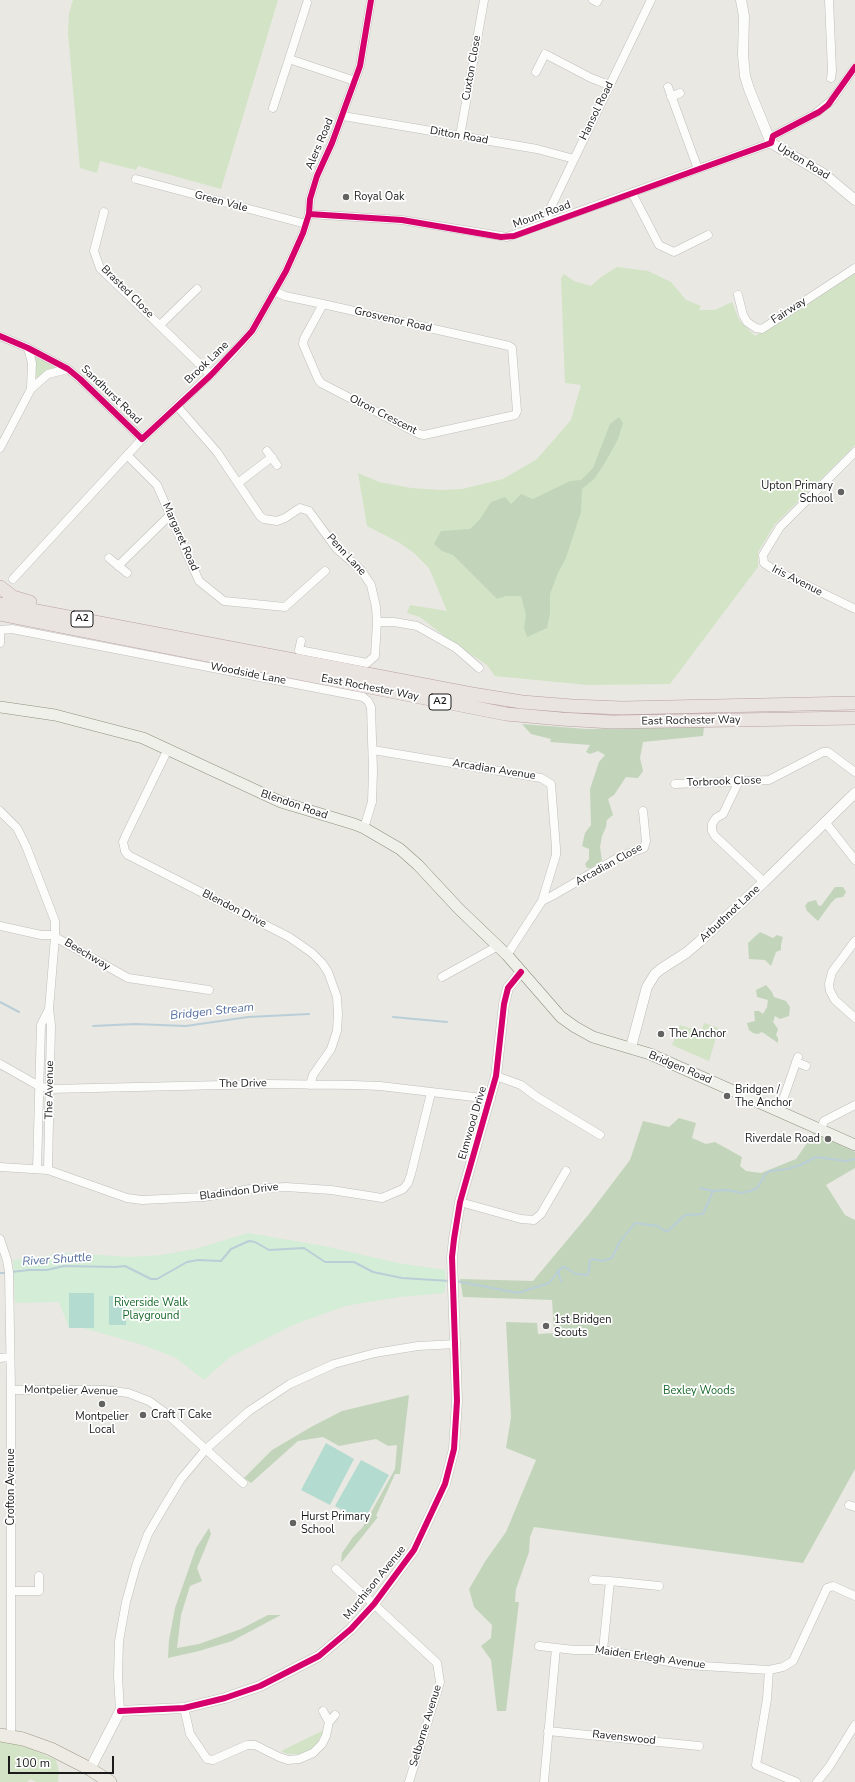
<!DOCTYPE html>
<html>
<head>
<meta charset="utf-8">
<style>
	body { margin:0 }
	#map { position:relative; width:855px; height:1782px; overflow:hidden; background:#e9e8e3; font-family:"Nunito Sans",sans-serif }
	canvas { display:block }
	.scale { position:absolute; left:8px; top:1756px; width:106px; height:18px; box-sizing:border-box; border:2px solid #1b1b1b; border-top:0; padding-left:5px; font-size:12px; line-height:14px; white-space:nowrap; color:#1b1b1b; -webkit-text-stroke:3px #fff; paint-order:stroke }
</style>
</head>
<body>
<div id="map">
<canvas width="855" height="1782"></canvas>
<div class="scale">100 m</div>
</div>
<script>
const context = document.querySelector('canvas').getContext('2d');
context.lineJoin = 'round';
function paint(path, color) { context.fillStyle = color; context.fill(path, 'evenodd'); }
const poly = rows => new Path2D(rows.map(r => 'M' + r).join(''));
function trace(path, color, width, dash) { context.strokeStyle = color; context.lineWidth = width; context.lineCap = dash ? 'butt' : 'round'; context.setLineDash(dash || []); context.stroke(path); }
function label(font, color, halo, rows, align = 'center') {
  context.font = font + ' "Nunito Sans",sans-serif'; context.lineWidth = 3.5; context.setLineDash([]); context.textBaseline = 'middle'; context.strokeStyle = halo; context.fillStyle = color; for (const [text, x, y, turn = 0] of rows) {
    context.save(); context.translate(x, y); context.rotate((+turn || 0) * Math.PI / 180); context.textAlign = isNaN(turn) ? turn : align; if (halo) context.strokeText(text, 0, 0); context.fillText(text, 0, 0); context.restore();
  }
}
const grass = poly([
	[73,0,278,0,221,189,138,166,136,170,100,161,97,173,80,168,68,33,69,14],
	[617,267,648,271,671,282,686,300,701,306,699,310,715,310,732,302,739,320,755,336,855,272,855,445,775,524,758,552,758,567,670,684,587,685,495,676,487,665,448,639,420,617,407,613,410,605,447,611,429,568,414,553,400,543,367,526,358,473,379,482,411,488,440,490,462,489,503,479,537,459,571,420,581,385,565,383,561,278,564,274,574,281,591,286,601,277],
	[33,354,56,367,38,378,36,377],
	[704,1023,719,1028,709,1061,672,1045,680,1025,701,1032],
	[324,1730,315,1747,310,1751,299,1754,287,1754,281,1751],
	[0,1742,8,1742,28,1748,56,1760,59,1772,58,1782,36,1782,30,1779,27,1782,0,1782]
]);
const forest = poly([
	[619,417,623,423,618,439,606,461,595,478,582,489,581,512,566,558,558,573,550,594,550,613,547,628,527,637,524,628,526,615,521,596,506,596,497,599,453,555,442,551,434,544,441,531,470,529,480,519,491,502,505,497,511,504,521,494,533,499,570,481,581,480,593,468,610,424],
	[522,724,586,729,704,727,703,736,643,742,640,758,643,771,638,778,626,777,614,795,608,799,613,815,607,820,606,827,602,836,600,847,602,861,591,868,587,868,585,864,589,859,589,849,582,846,585,833,591,825,590,789,599,762,605,755,598,751,590,754,586,752,590,745,550,742,551,739,531,734],
	[835,887,843,887,846,892,843,897,836,898,831,903,818,921,807,911,805,906,808,902,816,900,818,905,821,906],
	[760,932,773,938,777,935,783,937,781,945,781,950,776,952,771,966,765,960,749,959,748,943],
	[766,985,772,992,774,997,786,1001,790,1007,789,1016,780,1019,775,1016,773,1022,778,1029,776,1035,778,1038,778,1043,762,1032,758,1034,753,1033,749,1030,747,1023,755,1021,754,1011,759,1011,763,1014,767,1007,768,1000,757,997,756,990],
	[679,1118,696,1123,692,1138,706,1144,715,1142,742,1157,740,1166,746,1171,761,1173,796,1159,814,1133,855,1152,855,1168,826,1185,845,1215,855,1220,855,1469,803,1563,534,1527,530,1537,529,1552,516,1589,515,1602,519,1602,506,1711,497,1711,491,1660,481,1646,491,1638,492,1625,474,1607,469,1589,486,1560,506,1532,536,1460,506,1448,511,1417,506,1322,537,1323,538,1334,554,1333,552,1300,463,1297,460,1279,533,1281,589,1214,630,1160,643,1121,669,1127],
	[409,1395,400,1474,395,1474,376,1516,378,1517,341,1563,342,1553,353,1537,363,1527,395,1469,397,1445,388,1446,376,1439,339,1446,323,1437,298,1441,251,1483,244,1478,272,1450,311,1427,342,1411],
	[209,1528,211,1534,197,1568,202,1581,190,1586,181,1615,177,1648,199,1644,241,1629,268,1615,281,1615,232,1641,199,1651,168,1658,169,1640,175,1608,196,1548]
]);
const park = poly([
	[248,1233,324,1246,398,1263,445,1270,446,1283,444,1293,400,1297,345,1306,293,1325,230,1357,204,1380,176,1358,143,1345,83,1328,69,1328,59,1302,15,1303,13,1260,68,1253,130,1257,161,1255,195,1249]
]);
const pitch = poly([
	[69,1293,94,1293,94,1328,69,1328],
	[109,1296,126,1296,126,1325,109,1325],
	[326,1443,354,1459,330,1505,301,1490],
	[361,1460,389,1475,363,1522,335,1506]
]);
const stream = poly([
	[0,1002,19,1012],
	[393,1017,447,1022],
	[93,1026,135,1024,186,1026,248,1017,309,1014],
	[700,1188,713,1191,728,1190,741,1193,750,1191,757,1188,765,1175,770,1171,787,1169,800,1165,816,1157,846,1161,855,1159],
	[558,1270,561,1282],
	[11,1272,29,1270,47,1270,64,1266,115,1267,125,1266,151,1279,157,1279,187,1262,198,1260,221,1261,231,1249,249,1241,255,1242,269,1250,304,1248,325,1262,354,1262,373,1272,402,1278,450,1281],
	[0,1273,7,1273],
	[456,1281,518,1293,549,1283,561,1268,564,1267,576,1274,587,1275,589,1271,590,1260,594,1259,602,1261,612,1258,619,1243,635,1223,658,1226,665,1231,668,1231,685,1215,703,1214,713,1191]
]);
const minor = poly([
	[593,0,597,2,598,0],
	[829,0,832,71,831,78],
	[307,3,289,59,355,81],
	[536,72,545,54,591,78,609,85],
	[668,87,698,169],
	[671,97,680,93],
	[273,108,289,59],
	[816,113,832,100,855,67],
	[343,116,537,149,574,159],
	[460,136,484,0],
	[136,179,306,224],
	[632,193,659,245,674,252,708,235],
	[104,212,94,251,100,268,211,375],
	[309,214,402,220,507,237,771,143,773,136,811,116],
	[550,222,548,216,550,209,651,0],
	[274,291,285,296,323,304,509,346,512,348,517,411,515,415,424,435,419,434,321,383,318,379,303,344,304,339,323,304],
	[738,295,743,315,747,322,756,328,762,329,855,268],
	[160,325,197,289],
	[0,336,28,348,68,369,80,379,142,439],
	[28,348,32,363,31,389],
	[177,406,217,452,260,516,264,519,277,521,285,518,300,508,309,511,336,548,361,570,371,585,376,607,377,622,375,656,367,663,299,650,301,641],
	[0,448,31,389,48,374,68,369],
	[267,451,277,465],
	[855,452,780,527,763,555,764,563,771,568,855,609],
	[127,455,157,485,199,581,224,601,285,607,325,571],
	[238,483,272,457],
	[109,558,127,573],
	[118,566,170,515],
	[13,579,142,439,230,356,252,331,286,271,303,233,309,214,310,199,317,176,332,143,360,66,371,0],
	[377,622,394,622,417,626,426,631,456,648,479,668],
	[0,630,12,629,363,697,368,701,371,707,373,771,372,802,364,828],
	[0,643,0,630],
	[168,749,126,835,123,842,125,851,128,855,289,937,312,953,322,963,328,972,337,997,338,1014,337,1031,331,1049,313,1075,310,1085],
	[373,750,541,778,551,784,556,848,556,855,542,901,507,955],
	[739,781,723,814,716,818,712,824,712,831,715,836,764,882],
	[675,784,769,780,823,752,828,752,855,772],
	[0,811,17,828,26,846,55,921,55,937,128,978,209,990],
	[826,823,855,860],
	[542,901,552,896,621,856,644,848,646,841,643,811],
	[0,926,41,935,55,935],
	[855,941,832,972,829,984,830,991,835,1000,855,1018],
	[442,977,498,946],
	[796,1062,806,1066],
	[0,1064,39,1086,50,1089,267,1084,353,1085,380,1086,491,1099],
	[496,1076,521,1085,537,1097,600,1135],
	[779,1111,798,1057],
	[821,1129,824,1121,855,1105],
	[0,1167,48,1170,127,1198,142,1200,204,1197,250,1189,286,1187,331,1190,382,1198,403,1189,408,1183,411,1174,431,1093],
	[37,1169,41,1025,49,1009],
	[48,1170,51,1025,49,1009,55,937],
	[460,1202,521,1219,534,1220,541,1214,566,1171],
	[0,1239,7,1260,9,1272,11,1390,11,1736],
	[0,1358,10,1357],
	[11,1390,104,1390,128,1393,149,1401,167,1414,243,1483],
	[849,1505,855,1507],
	[336,1569,437,1663,440,1682,409,1782],
	[593,1580,610,1581],
	[11,1591,39,1591,39,1576],
	[539,1646,574,1650,603,1650,686,1665,769,1670,783,1667,793,1661,827,1588,833,1586,855,1596],
	[603,1650,610,1581,659,1586],
	[769,1670,767,1699,756,1765,796,1782],
	[184,1708,190,1734,207,1759,213,1760,247,1745,255,1745,279,1757,288,1760,299,1759,313,1753,322,1744,326,1736,329,1722,335,1715],
	[120,1711,118,1676,119,1641,126,1602,136,1566,148,1534,165,1505,181,1479,206,1449,249,1411,290,1384,334,1364,375,1353,418,1346,456,1344],
	[323,1711,329,1722],
	[548,1731,699,1746],
	[544,1782,556,1648],
	[817,1782,829,1767,855,1725]
]);
const tertiary = poly([
	[741,0,744,16,743,55,745,76,749,89,771,143,824,174,855,200],
	[631,1047,647,987,655,974,661,969,686,953,699,942,764,882,855,793],
	[90,1769,120,1711,184,1708,225,1698,260,1686,319,1656,351,1629,374,1604,414,1550,445,1484,454,1449,457,1401,452,1257,454,1239,460,1202,496,1076,504,1004,508,988,521,972]
]);
const secondary = poly([
	[0,707,55,715,143,738,281,802,354,824,364,828,400,849,418,865,459,909,507,955,561,1017,575,1027,593,1037,650,1054,855,1145]
]);
const primary = poly([
	[0,1735,23,1739,51,1749,90,1769,110,1782]
]);
const trunk = poly([
	[0,587,13,597,30,602],
	[0,604,472,694,522,702,572,706,622,708,855,703],
	[0,614,506,714,561,719,612,722,855,718]
]);
const cycleway = poly([
	[309,214,402,220,501,237,514,236,771,143,773,136,819,112,828,105,855,67],
	[0,336,28,348,68,369,80,379,142,439,211,375,242,342,252,331,286,271,303,233,309,214,310,199,317,176,332,143,360,66,371,0],
	[120,1711,184,1708,225,1698,260,1686,319,1656,351,1629,374,1604,414,1550,445,1484,454,1449,457,1401,452,1257,454,1239,460,1202,496,1076,504,1004,508,988,521,972]
]);
const markers = [
	[346,197,4,"#636361"],
	[841,492,4,"#636361"],
	[661,1034,4,"#636361"],
	[727,1096,4,"#636361"],
	[828,1139,4,"#636361"],
	[546,1326,4,"#636361"],
	[102,1404,4,"#636361"],
	[143,1415,4,"#636361"],
	[293,1523,4,"#636361"]
];
const shields = [
	[82,619,22],
	[440,702,22]
];
const shieldNames = [
	["A2",82,619],
	["A2",440,702]
];
const streetNames = [
	["Cuxton Close",472,68,-80],
	["Hansol Road",597,111,-64],
	["Ditton Road",459,136,10],
	["Alers Road",320,144,-67],
	["Upton Road",803,162,31],
	["Green Vale",221,202,15],
	["Mount Road",542,215,-20],
	["Brasted Close",127,292,45],
	["Fairway",789,311,-33],
	["Grosvenor Road",393,320,13],
	["Brook Lane",207,363,-44],
	["Sandhurst Road",111,395,44],
	["Olron Crescent",383,415,27],
	["Margaret Road",180,537,66],
	["Penn Lane",346,555,47],
	["Iris Avenue",797,581,27],
	["Woodside Lane",248,674,11],
	["East Rochester Way",370,688,11],
	["East Rochester Way",691,721,-1],
	["Arcadian Avenue",494,770,9],
	["Torbrook Close",724,782,-2],
	["Blendon Road",294,805,19],
	["Arcadian Close",609,865,-29],
	["Blendon Drive",234,909,27],
	["Arbuthnot Lane",730,914,-43],
	["Beechway",87,955,31],
	["Bridgen Road",680,1068,23],
	["The Drive",243,1084,-1],
	["The Avenue",50,1090,-89],
	["Elmwood Drive",473,1123,-74],
	["Bladindon Drive",239,1192,-7],
	["Montpelier Avenue",71,1391,1],
	["Crofton Avenue",11,1487,-90],
	["Murchison Avenue",375,1583,-51],
	["Maiden Erlegh Avenue",650,1658,8],
	["Selborne Avenue",426,1726,-73],
	["Ravenswood",624,1738,6]
];
const poiNames = [
	["Royal Oak",354,197],
	["Upton Primary",833,486,"right"],
	["School",833,499,"right"],
	["The Anchor",669,1034],
	["Bridgen /",735,1090],
	["The Anchor",735,1103],
	["Riverdale Road",820,1139,"right"],
	["1st Bridgen",554,1320],
	["Scouts",554,1333],
	["Craft T Cake",151,1415],
	["Montpelier",102,1417,"center"],
	["Local",102,1430,"center"],
	["Hurst Primary",301,1517],
	["School",301,1530]
];
const parkNames = [
	["Riverside Walk",151,1303],
	["Playground",151,1316],
	["Bexley Woods",699,1391]
];
const waterNames = [
	["Bridgen Stream",212,1012,-6],
	["River Shuttle",57,1260,-4]
];
paint(grass, '#d2e4c5');
paint(forest, '#c2d5bb');
paint(park, '#d4edd6');
paint(pitch, '#b4dbcf');
trace(stream, '#baced8', 2);
trace(minor, '#bfbebc', 9);
trace(tertiary, '#bfbebc', 11);
trace(secondary, '#8d907e', 12);
trace(primary, '#9b9784', 14);
trace(trunk, '#ba9fa3', 14);
trace(minor, '#fcfcfb', 8);
trace(tertiary, '#fcfcfb', 10);
trace(secondary, '#eff0e9', 11);
trace(primary, '#eeebe4', 13);
trace(trunk, '#eae4e1', 13);
trace(cycleway, '#d6006c', 6);
for (const [x, y, r, color] of markers) { const dot = new Path2D(); dot.arc(x, y, r, 0, 2 * Math.PI); context.fillStyle = color; context.fill(dot); trace(dot, '#fff', 1.5); }
for (const [x, y, w] of shields) { const box = new Path2D(); box.roundRect(x - w / 2, y - 8, w, 16, 3); context.fillStyle = '#fff'; context.fill(box); trace(box, '#1b1b1b', 1); }
label('bold 10px', '#1b1b1b', null, shieldNames);
label('11px', '#1b1b1b', '#fff', streetNames);
label('11px', '#1b1b1b', '#fff', poiNames, 'left');
label('11px', '#18692a', '#fff', parkNames);
label('italic 12px', '#546f9d', '#fff', waterNames);
</script>
</body>
</html>
